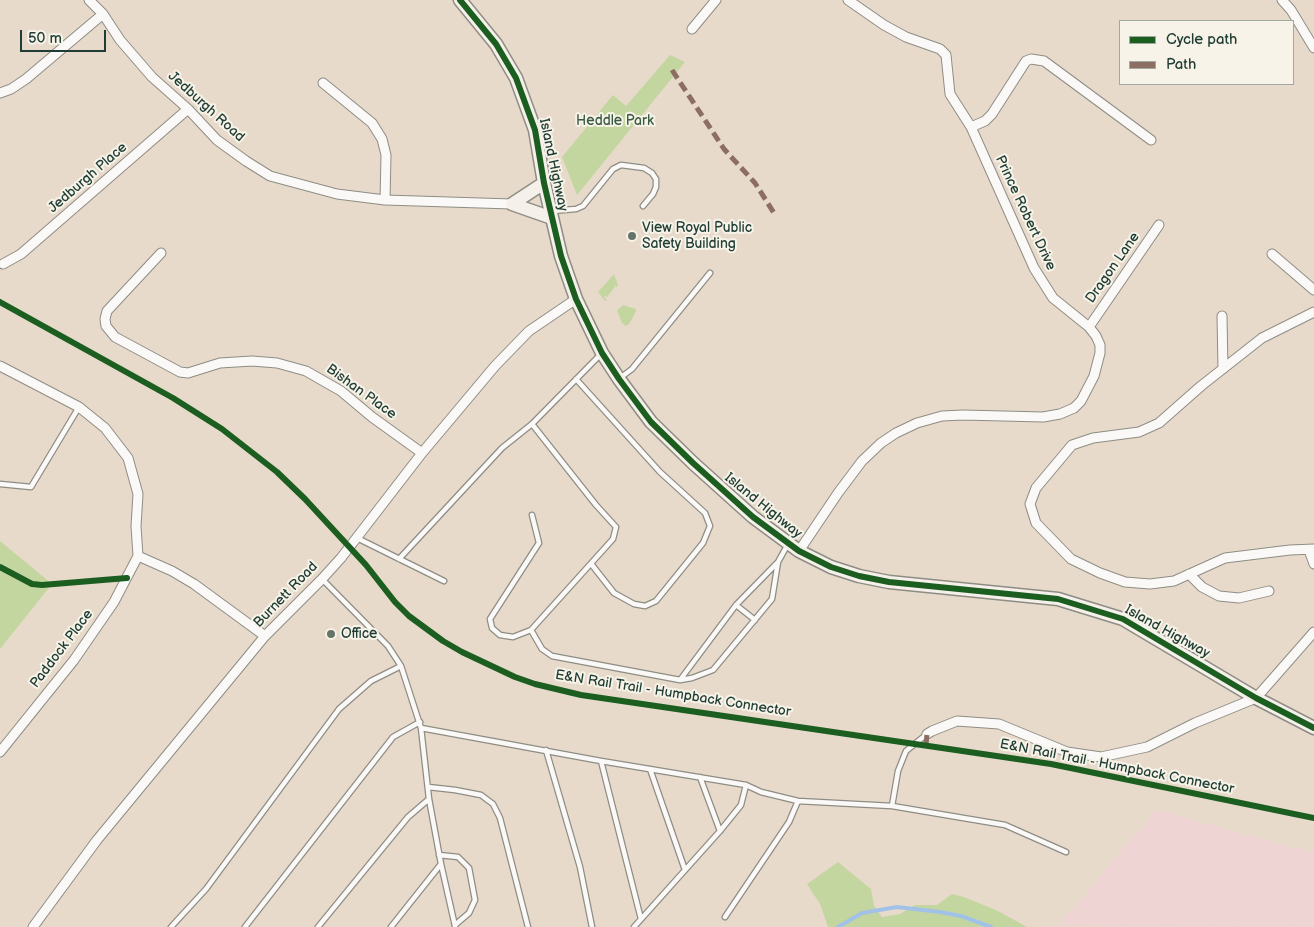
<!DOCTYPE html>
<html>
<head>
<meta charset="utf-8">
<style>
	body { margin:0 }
	#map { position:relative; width:1314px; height:927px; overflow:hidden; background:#e7dacb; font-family:"Balsamiq Sans",sans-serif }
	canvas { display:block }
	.legend { position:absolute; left:1119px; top:20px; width:175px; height:65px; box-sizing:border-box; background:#f7f3e8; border:1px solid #a1aaa0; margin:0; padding:6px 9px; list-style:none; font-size:15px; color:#1f3d34 }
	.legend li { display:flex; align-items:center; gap:10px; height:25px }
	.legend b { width:25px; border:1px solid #a1aaa0 }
	.scale { position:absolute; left:20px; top:30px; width:86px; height:22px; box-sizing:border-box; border:2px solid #1f3d34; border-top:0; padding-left:6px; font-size:15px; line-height:18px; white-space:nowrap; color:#1f3d34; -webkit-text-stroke:4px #f7f3e8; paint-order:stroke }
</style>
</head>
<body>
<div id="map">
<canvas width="1314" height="927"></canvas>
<ul class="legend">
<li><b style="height:6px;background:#1b5e20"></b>Cycle path</li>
<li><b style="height:6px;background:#8d6e63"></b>Path</li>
</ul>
<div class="scale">50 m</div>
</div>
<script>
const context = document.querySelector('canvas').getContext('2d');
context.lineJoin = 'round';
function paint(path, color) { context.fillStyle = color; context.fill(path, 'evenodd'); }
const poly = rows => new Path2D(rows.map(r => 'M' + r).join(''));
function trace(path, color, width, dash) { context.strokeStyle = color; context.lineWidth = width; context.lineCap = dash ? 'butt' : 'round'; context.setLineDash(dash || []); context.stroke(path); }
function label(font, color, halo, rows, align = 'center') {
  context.font = font + ' "Balsamiq Sans",sans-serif'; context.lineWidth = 4; context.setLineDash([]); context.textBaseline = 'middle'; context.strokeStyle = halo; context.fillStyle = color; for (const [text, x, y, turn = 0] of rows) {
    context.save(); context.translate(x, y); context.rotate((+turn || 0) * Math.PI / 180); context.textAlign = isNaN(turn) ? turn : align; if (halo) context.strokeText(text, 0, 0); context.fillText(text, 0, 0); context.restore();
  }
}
const built = poly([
	[1156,810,1314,853,1314,927,1058,926]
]);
const green = poly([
	[670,55,685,62,577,195,562,157,613,95,626,106],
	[614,274,618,285,617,287,614,285,615,287,607,297,605,296,604,297,607,300,605,301,598,292],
	[623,305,636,309,636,311,630,323,626,326,622,323,617,310],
	[0,541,52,584,0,649],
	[838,862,871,889,874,906,882,917,900,914,915,905,937,905,952,894,964,897,998,911,1027,927,828,927,820,904,807,884]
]);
const stream = poly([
	[838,927,862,913,897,907,940,912,961,916,991,927]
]);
const service = poly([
	[552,211,576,209,583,206,613,169,621,165,644,168,652,173,656,179,656,187,653,194,643,206],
	[620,378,632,369,710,273],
	[576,379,660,472,705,513,710,526,703,543,656,601,645,606,634,604,614,593,592,565],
	[532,424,596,505,616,527,613,539,531,630,513,637,500,635,492,628,490,619,539,543,532,515],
	[0,484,31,487,79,407],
	[357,538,444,581],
	[399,559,502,448,532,424,601,354],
	[322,579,388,646,401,666,421,728,429,799,441,864,391,927],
	[736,605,755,620],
	[531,630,542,649,552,656,680,680,692,678,713,670,772,599,778,562],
	[680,680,736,605,778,562,788,544],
	[421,728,601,761,746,785,761,792,798,801,892,806,1005,825,1066,852],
	[546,750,580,867,592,927],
	[601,761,641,919],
	[650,769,685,870],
	[700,777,720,831],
	[428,787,455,790,481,795,493,804,500,818,528,927],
	[892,806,898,771,906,751,927,734],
	[439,855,458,857,469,868,475,900,469,913,455,925],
	[441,864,455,926],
	[725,917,789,822,798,801],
	[171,927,206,889,339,709,371,681,401,666],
	[245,927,393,737,420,722],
	[318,927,408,817,429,799],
	[634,927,720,831,741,805,746,785]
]);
const minor = poly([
	[89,0,103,14,120,40,152,77,188,109,217,140,246,161,270,176,337,194,385,200,512,204],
	[1282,0,1291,10,1314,48],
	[692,29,716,0],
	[323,83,372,123,382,139,386,155,385,200],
	[0,93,11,89,26,79,103,14],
	[971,127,985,121,992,114,1026,61,1031,59,1044,61,1151,140],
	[161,253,107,311,105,319,106,326,115,337,180,372,188,373,220,363,252,361,277,363,306,371,341,391,372,417,422,453],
	[1272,254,1314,290],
	[3,264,21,254,188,109],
	[1314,312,1262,338,1201,386,1159,423,1139,432,1093,438,1072,445,1036,488,1030,504,1036,523,1071,559,1100,573,1125,582,1150,584,1174,581,1225,558,1290,550,1314,549],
	[1222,316,1223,369],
	[1089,327,1159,225],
	[0,366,79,407,105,428,128,458,138,494,136,526,138,556,172,571,194,584,265,636],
	[1309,550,1314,564],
	[799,551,838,493,862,461,881,443,896,433,917,423,942,416,963,415,1043,417,1060,414,1074,408,1081,401,1094,376,1100,353,1100,345,1096,336,1089,327,1053,298,1034,268,971,127,950,94,946,55,940,49,906,37,884,25,848,0],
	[1189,574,1202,587,1219,596,1239,598,1269,591],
	[927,734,932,731,957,721,999,724,1067,752,1101,757,1147,747,1195,723,1256,698,1314,632],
	[0,752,74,660,114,602,138,556],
	[33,927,97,840,265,636,322,579,341,558,422,453,495,366,529,331,576,299]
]);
const secondary = poly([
	[460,0,496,44,516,78,535,130,544,183,561,256,576,299,602,353,619,379,651,422,693,463,753,517,799,551,831,567,859,576,889,582,1058,599,1123,619,1256,698,1314,728],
	[512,204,552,218],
	[512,204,544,183]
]);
const quiet = poly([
	[672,70,724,149,755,183,774,213],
	[926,745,927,734]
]);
const cycleway = poly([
	[460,0,496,44,516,78,535,130,544,183,561,256,576,299,602,353,619,379,651,422,693,463,753,517,799,551,831,567,859,576,889,582,1058,599,1123,619,1256,698,1314,728],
	[0,302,173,398,222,429,277,472,305,499,366,565,395,602,409,616,443,641,462,652,515,677,535,684,581,695,1051,764,1314,818],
	[0,567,32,584,42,585,127,578]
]);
const markers = [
	[632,236,5,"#657469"],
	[331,634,5,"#657469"]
];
const streetNames = [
	["Jedburgh Road",206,107,42],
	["Island Highway",553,165,78],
	["Jedburgh Place",88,178,-41],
	["Prince Robert Drive",1025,213,65],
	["Dragon Lane",1113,268,-55],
	["Bishan Place",361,392,36],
	["Island Highway",763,506,39],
	["Burnett Road",286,595,-46],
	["Island Highway",1167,632,29],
	["Paddock Place",62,649,-53],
	["E&N Rail Trail - Humpback Connector",673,694,9],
	["E&N Rail Trail - Humpback Connector",1117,767,11]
];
const parkNames = [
	["Heddle Park",615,121]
];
const poiNames = [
	["View Royal Public",642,228],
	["Safety Building",642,244],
	["Office",341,634]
];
paint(built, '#efd4d4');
paint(green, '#c4d6a0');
trace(stream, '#a1c2e6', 4);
trace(service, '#8e8d84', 7);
trace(minor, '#8e8d84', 11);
trace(secondary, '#8e8d84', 15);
trace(service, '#fbf9f7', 4.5);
trace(minor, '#fbf9f7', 9);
trace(secondary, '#f5f0ea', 12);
trace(quiet, '#8d6e63', 5, [10, 5]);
trace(cycleway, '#1b5e20', 6);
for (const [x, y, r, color] of markers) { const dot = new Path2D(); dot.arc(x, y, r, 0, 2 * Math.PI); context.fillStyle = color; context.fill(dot); trace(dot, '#f7f3e8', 2); }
label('14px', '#1f3d34', '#f7f3e8', streetNames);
label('14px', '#3a5b43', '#f7f3e8', parkNames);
label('14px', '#1f3d34', '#f7f3e8', poiNames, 'left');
</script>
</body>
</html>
